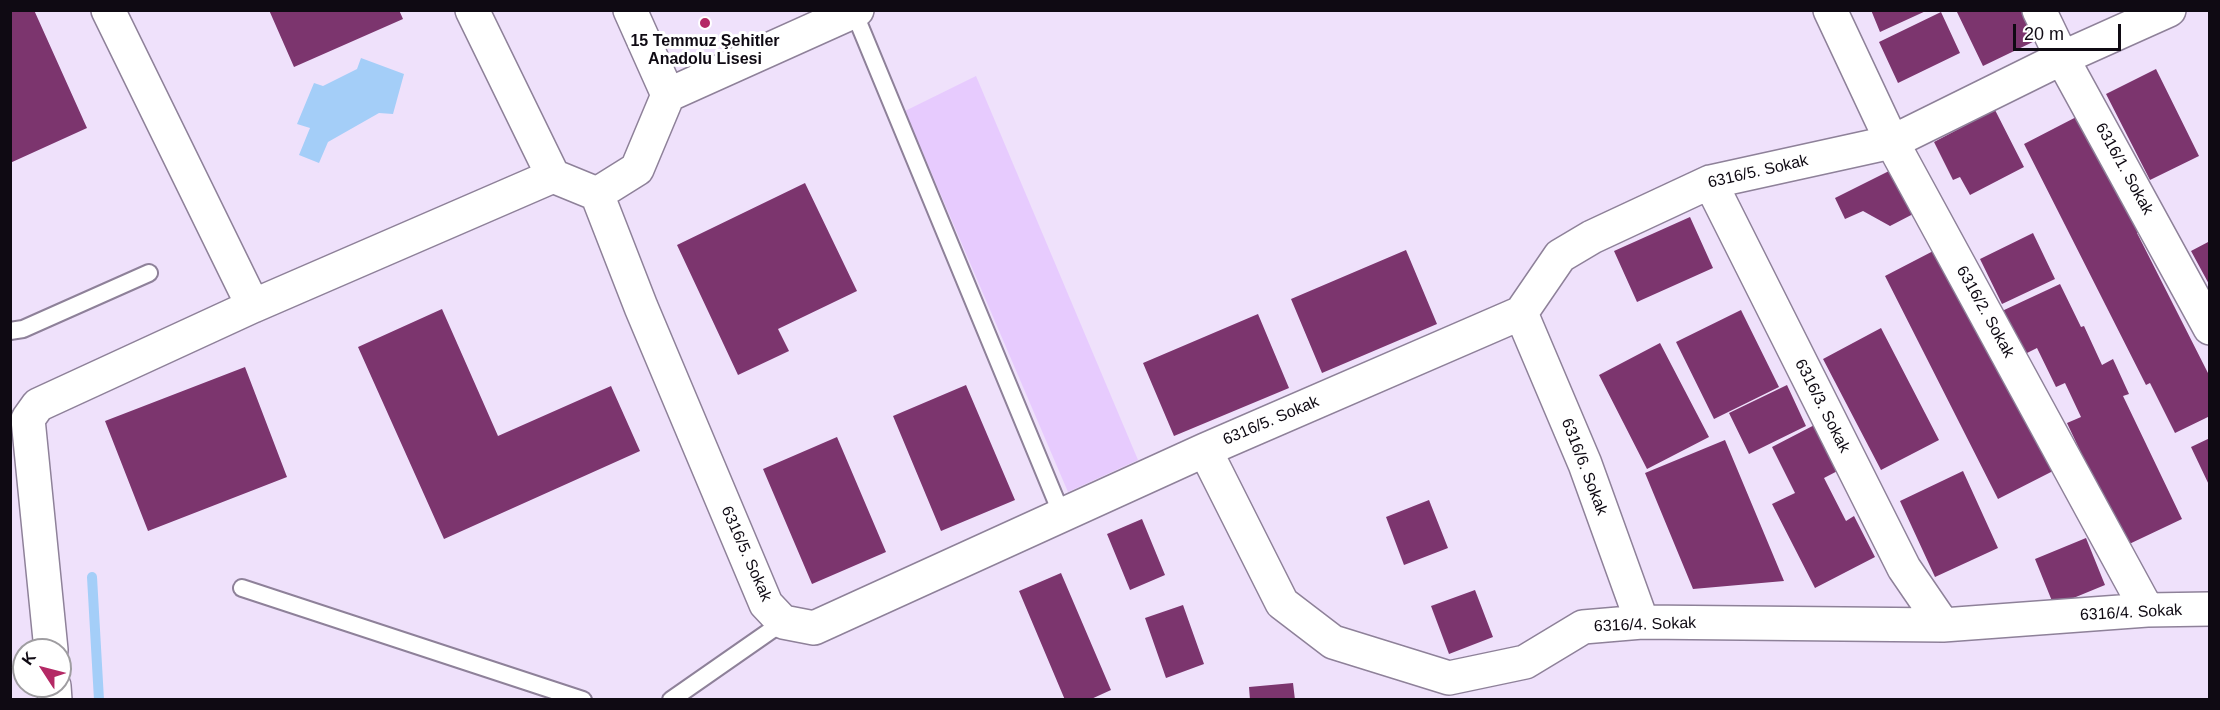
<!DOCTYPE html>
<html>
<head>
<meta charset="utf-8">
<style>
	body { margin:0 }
	#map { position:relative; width:2220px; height:710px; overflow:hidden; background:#efe1fb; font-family:Arial,sans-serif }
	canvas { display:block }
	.frame { position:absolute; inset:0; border:12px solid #0f0a13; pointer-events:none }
	.north { position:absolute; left:12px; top:638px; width:60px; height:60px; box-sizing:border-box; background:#fff; border:2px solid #9f9da1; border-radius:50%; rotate:306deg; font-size:16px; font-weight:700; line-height:24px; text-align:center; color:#0f0a13 }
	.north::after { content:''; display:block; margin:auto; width:21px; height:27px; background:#b42965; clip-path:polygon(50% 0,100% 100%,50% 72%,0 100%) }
	.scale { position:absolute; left:2013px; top:24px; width:108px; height:27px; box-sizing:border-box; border:3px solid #0f0a13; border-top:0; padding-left:8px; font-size:18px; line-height:21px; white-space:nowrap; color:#0f0a13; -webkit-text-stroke:4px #fff; paint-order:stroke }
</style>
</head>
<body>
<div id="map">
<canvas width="2220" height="710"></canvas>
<div class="frame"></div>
<div class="north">K</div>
<div class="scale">20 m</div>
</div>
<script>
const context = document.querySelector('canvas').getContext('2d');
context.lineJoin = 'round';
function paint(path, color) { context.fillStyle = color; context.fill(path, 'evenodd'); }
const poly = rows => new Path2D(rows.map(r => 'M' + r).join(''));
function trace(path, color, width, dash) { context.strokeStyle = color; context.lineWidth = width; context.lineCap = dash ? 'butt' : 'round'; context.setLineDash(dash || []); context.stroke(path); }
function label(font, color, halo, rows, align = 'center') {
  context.font = font + ' Arial,sans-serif'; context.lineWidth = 6; context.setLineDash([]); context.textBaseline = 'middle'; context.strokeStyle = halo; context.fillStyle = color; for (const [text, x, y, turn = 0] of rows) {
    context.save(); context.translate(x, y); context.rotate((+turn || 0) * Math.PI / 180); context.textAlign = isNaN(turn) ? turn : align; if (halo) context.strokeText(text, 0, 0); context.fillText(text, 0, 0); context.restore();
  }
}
const green = poly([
	[976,76,1138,460,1068,492,905,111]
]);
const water = poly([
	[361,58,404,74,393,114,379,113,328,142,319,163,299,155,310,128,297,124,314,83,323,86,357,69]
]);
const stream = poly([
	[92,577,99,700]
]);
const building = poly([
	[10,10,34,10,87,128,10,163],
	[269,10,399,10,403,19,294,67],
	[1871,10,1928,10,1880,32],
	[1956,10,2026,10,2039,39,1983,66],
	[1941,12,1960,53,1898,83,1879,42],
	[2156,69,2199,156,2150,180,2106,94],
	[1995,110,2024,167,1970,195,1960,177,1953,180,1934,142],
	[2084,113,2142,230,2137,233,2210,377,2210,416,2175,433,2150,383,2146,385,2024,144],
	[1895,168,1917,212,1890,226,1863,211,1845,219,1835,198],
	[805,183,857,291,778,329,789,351,738,375,677,245],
	[1690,217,1713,268,1637,302,1614,251],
	[2033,233,2055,279,2002,304,1980,259],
	[2210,241,2210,286,2191,251],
	[1939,248,2053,471,1998,499,1885,276],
	[1406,250,1437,324,1322,373,1291,299],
	[2060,284,2081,327,2084,326,2102,365,2113,359,2129,394,2123,396,2182,519,2125,546,2067,423,2081,417,2065,383,2056,387,2037,348,2023,355,2002,311],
	[442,309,498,436,611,386,640,451,444,539,358,347],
	[1741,310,1779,387,1714,419,1676,342],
	[1258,314,1289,388,1174,436,1143,363],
	[1881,328,1939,440,1881,470,1823,359],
	[1660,343,1709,437,1647,469,1599,375],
	[245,367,287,477,148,531,105,421],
	[966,385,1015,500,941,531,893,416],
	[1787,385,1806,426,1749,454,1729,413],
	[1826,419,1849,465,1824,478,1846,521,1854,516,1875,557,1815,588,1772,504,1795,493,1772,447],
	[837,437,886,552,812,584,763,469],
	[2210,438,2210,487,2191,447],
	[1725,440,1784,581,1693,589,1645,473],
	[1963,471,1998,548,1935,577,1900,501],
	[1429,500,1448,548,1404,565,1386,517],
	[1142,519,1165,575,1130,590,1107,534],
	[2086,538,2105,585,2054,606,2035,559],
	[1061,573,1111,690,1089,700,1065,700,1019,591],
	[1475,590,1493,637,1449,654,1431,606],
	[1183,605,1204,664,1166,678,1145,618],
	[1293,683,1295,700,1250,700,1249,687]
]);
const lane = poly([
	[854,12,1062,515],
	[10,331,23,329,149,273],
	[242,588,583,700],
	[671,700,783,622]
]);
const street = poly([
	[108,10,253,306],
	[472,10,553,176],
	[1830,10,1892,142,2147,610],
	[2039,10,2062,58,2210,328],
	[668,95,857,10],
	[1710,182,1904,568,1943,625],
	[597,194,641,307,766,604,783,622,814,628,1205,450,1521,313,1560,256,1592,237,1710,182,1892,142,2062,58,2169,10],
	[1521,313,1585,464,1642,622],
	[1205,450,1282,603,1333,642,1449,678,1525,662,1583,627,1642,622,1943,625,2147,610,2210,609],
	[51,650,28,419,38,405,253,306,553,176,597,194,637,169,668,95,630,10],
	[54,686,55,700]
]);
const markers = [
	[705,23,6,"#b42965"]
];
const poiNames = [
	["15 Temmuz Şehitler",705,42],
	["Anadolu Lisesi",705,60]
];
const streetNames = [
	["6316/1. Sokak",2124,169,61],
	["6316/5. Sokak",1758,172,-13],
	["6316/2. Sokak",1985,312,61],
	["6316/3. Sokak",1822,406,63],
	["6316/5. Sokak",1271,421,-23],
	["6316/6. Sokak",1584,467,69],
	["6316/5. Sokak",746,554,66],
	["6316/4. Sokak",2131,613,-3],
	["6316/4. Sokak",1645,625,-2]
];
paint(green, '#e7cbfe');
paint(water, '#a4cef8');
trace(stream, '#a4cef8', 10);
paint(building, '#7c356e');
trace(lane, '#8e8199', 20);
trace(street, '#8e8199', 36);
trace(lane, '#fff', 16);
trace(street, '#fff', 33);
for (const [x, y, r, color] of markers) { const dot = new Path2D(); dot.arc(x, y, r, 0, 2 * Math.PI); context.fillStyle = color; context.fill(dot); trace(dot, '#fff', 2); }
label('bold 16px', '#0f0a13', '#fff', poiNames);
label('16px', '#0f0a13', '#fff', streetNames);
</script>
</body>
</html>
